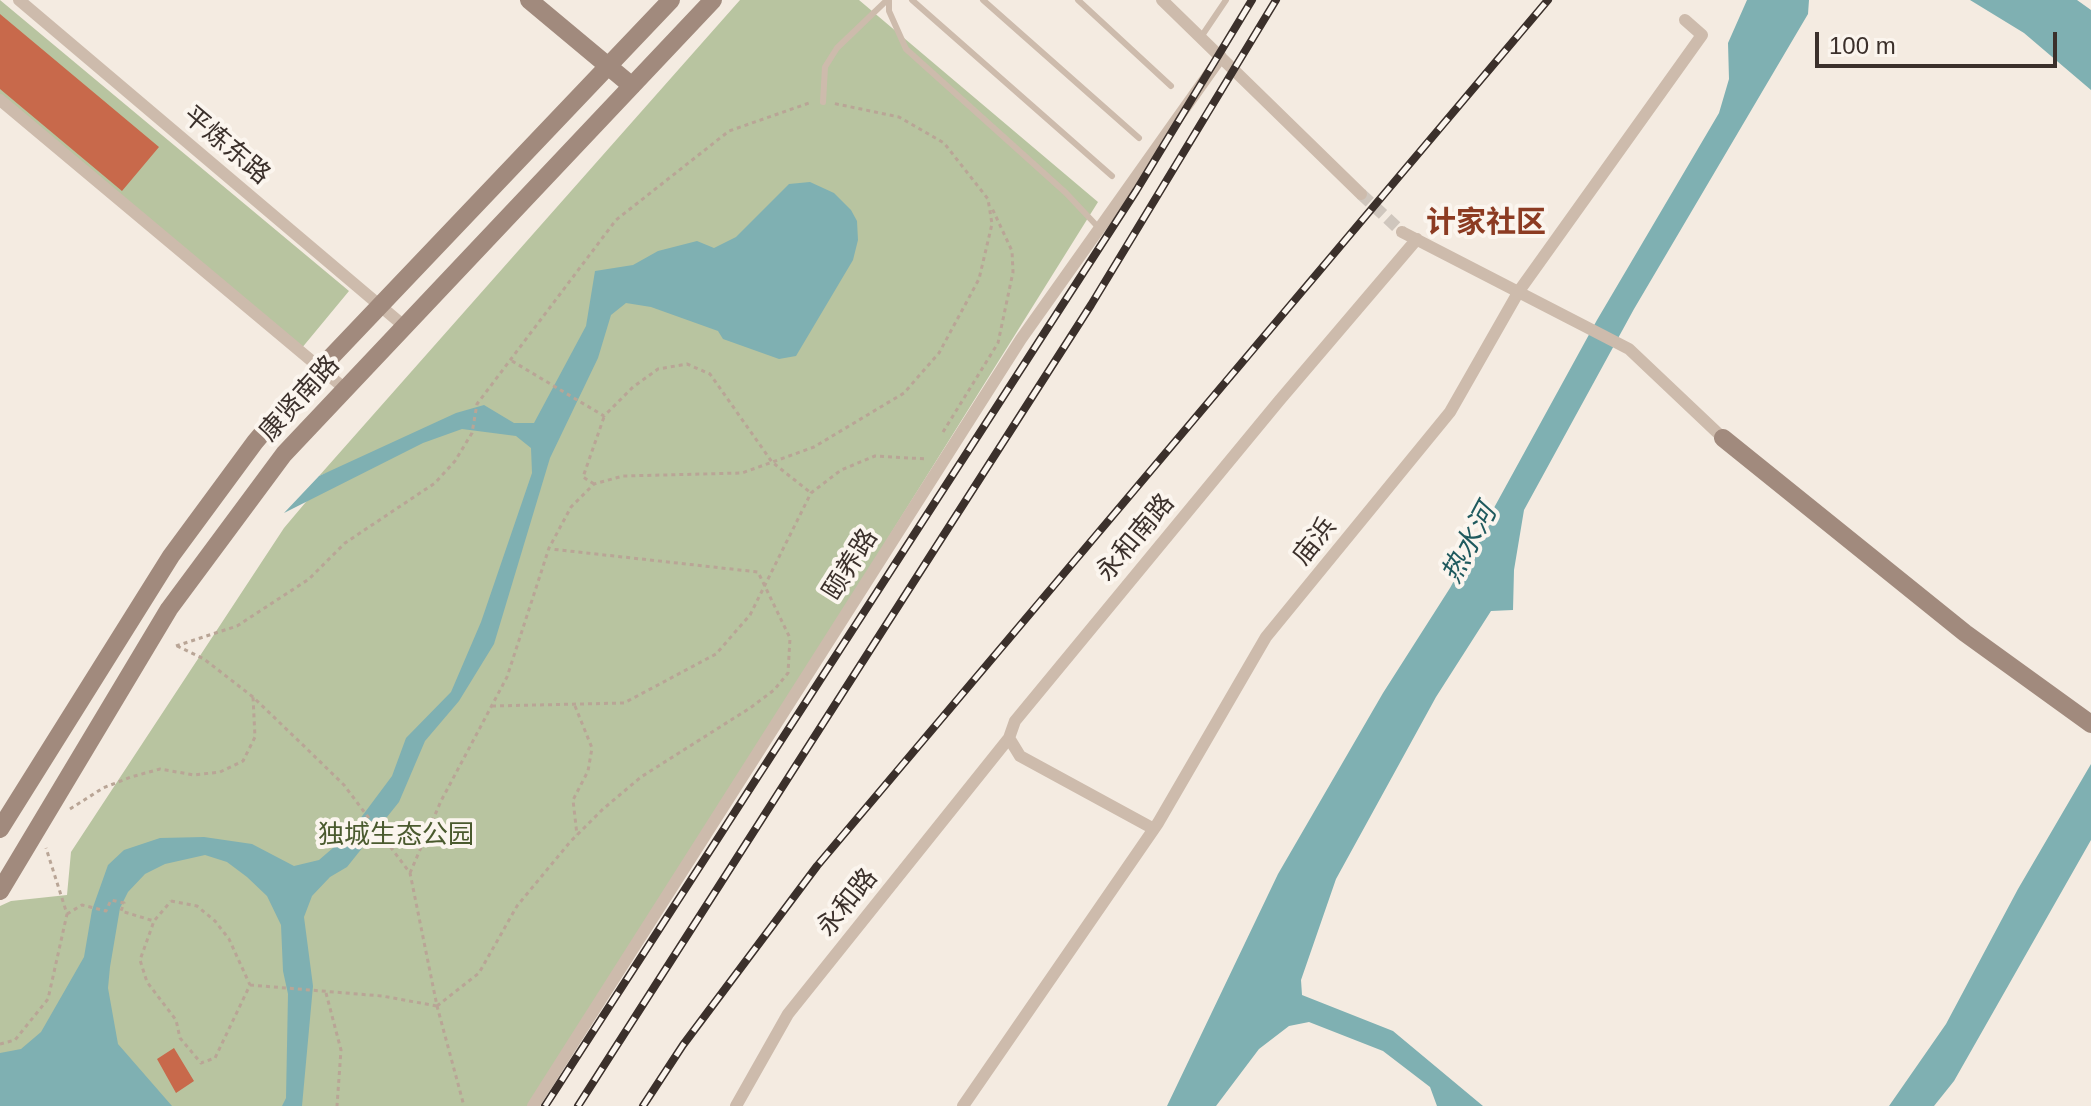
<!DOCTYPE html>
<html>
<head>
<meta charset="utf-8">
<style>
	body { margin:0 }
	#map { position:relative; width:2091px; height:1106px; overflow:hidden; background:#f4ebe1; font-family:Arial,sans-serif }
	canvas { display:block }
	.scale { position:absolute; left:1815px; top:32px; width:242px; height:36px; box-sizing:border-box; border:4px solid #3b302b; border-top:0; padding-left:10px; font-size:24px; line-height:28px; white-space:nowrap; color:#3b302b; -webkit-text-stroke:6px #fbf5ee; paint-order:stroke }
</style>
</head>
<body>
<div id="map">
<canvas width="2091" height="1106"></canvas>
<div class="scale">100 m</div>
</div>
<script>
const context = document.querySelector('canvas').getContext('2d');
context.lineJoin = 'round';
function paint(path, color) { context.fillStyle = color; context.fill(path, 'evenodd'); }
const poly = rows => new Path2D(rows.map(r => 'M' + r).join(''));
function trace(path, color, width, dash) { context.strokeStyle = color; context.lineWidth = width; context.lineCap = dash ? 'butt' : 'round'; context.setLineDash(dash || []); context.stroke(path); }
function label(font, color, halo, rows, align = 'center') {
  context.font = font + ' Arial,"Noto Sans SC",sans-serif'; context.lineWidth = 8; context.setLineDash([]); context.textBaseline = 'middle'; context.strokeStyle = halo; context.fillStyle = color; for (const [text, x, y, turn = 0] of rows) {
    context.save(); context.translate(x, y); context.rotate((+turn || 0) * Math.PI / 180); context.textAlign = isNaN(turn) ? turn : align; if (halo) context.strokeText(text, 0, 0); context.fillText(text, 0, 0); context.restore();
  }
}
const green = poly([
	[0,0,349,291,301,349,0,95],
	[740,0,859,0,1098,202,698,842,539,1106,0,1106,0,906,11,901,67,895,71,852,284,528,332,471,319,476]
]);
const water = poly([
	[1747,0,1809,0,1808,14,1634,309,1524,510,1514,570,1513,610,1491,611,1436,697,1336,879,1301,980,1302,995,1393,1031,1483,1106,1437,1106,1430,1087,1383,1051,1309,1022,1289,1026,1259,1049,1216,1106,1167,1106,1278,874,1383,693,1450,588,1597,320,1719,113,1729,79,1728,43],
	[1970,0,2077,0,2091,10,2091,90,2024,33],
	[810,182,834,193,851,210,857,221,858,240,853,260,796,356,779,359,723,339,718,331,651,307,626,303,611,315,598,358,550,458,494,644,459,701,425,741,399,802,347,867,330,877,312,896,304,917,313,986,302,1106,282,1106,286,1098,288,994,283,971,281,925,267,896,247,877,227,862,205,855,165,864,145,874,128,892,120,908,110,967,108,988,118,1044,172,1106,0,1106,0,1053,21,1049,41,1032,84,957,92,910,108,865,124,850,160,838,204,837,252,844,294,866,319,860,348,835,392,776,406,738,451,692,481,622,532,473,531,448,516,436,462,429,423,443,284,513,319,476,456,413,484,405,514,423,534,423,586,326,595,271,633,265,658,251,697,241,714,248,736,237,789,184],
	[2091,764,2091,840,1954,1081,1934,1106,1889,1106,1946,1024,2018,889]
]);
const building = poly([
	[0,14,159,147,122,191,0,89],
	[174,1048,194,1081,176,1093,157,1059]
]);
const streetTunnel = poly([
	[1361,194,1402,232]
]);
const path = poly([
	[512,361,604,416,633,387,658,369,687,364,710,374,772,462,811,493],
	[943,432,998,343,1013,272,1012,251,991,206],
	[594,484,583,477,604,417],
	[176,646,237,626,309,579,345,543,435,483,455,461,472,433,477,404,616,220,729,131,812,102],
	[177,646,204,659,253,697,306,748,344,785,410,873,437,1006,464,1106],
	[492,706,624,703,716,654,750,615,811,493,841,470,875,456,927,459],
	[575,706,592,748,588,771,573,800,577,835],
	[70,809,103,788,131,777,160,769,194,775,220,772,243,761,255,737,253,697],
	[410,873,441,801,507,677,549,548,571,507,594,484,623,476,742,473,814,447,904,393,939,353,979,279,992,224,988,199,944,143,899,117,832,103],
	[171,901,197,906,215,921,229,939,250,985,215,1058,201,1063,180,1038,176,1020,147,982,140,960,154,921,171,901],
	[67,914,82,905,106,911,111,900,124,903,121,911,154,921],
	[250,985,382,996,437,1006],
	[326,993,341,1050,337,1106],
	[437,1006,479,973,517,906,570,842,603,809,641,777,750,708,774,690,788,673,790,638,758,572,551,549],
	[0,1044,15,1040,48,999,67,914,46,848]
]);
const lane = poly([
	[889,0,889,11,906,49,1066,193,1098,227],
	[912,0,1112,176],
	[983,0,1139,138],
	[1078,0,1171,86],
	[1201,37,1226,0],
	[823,102,825,67,837,48,887,0]
]);
const street = poly([
	[19,0,404,326],
	[1162,0,1361,194],
	[0,100,344,388],
	[1402,232,1629,349,1723,438],
	[1154,829,1020,756,1009,738,1015,721,1279,401,1417,239],
	[533,1106,1021,339,1221,57],
	[736,1106,788,1014,1009,738],
	[963,1106,1158,823,1266,637,1450,412,1519,291,1702,35,1685,20]
]);
const secondary = poly([
	[529,0,632,86],
	[1723,438,1965,633,2091,724],
	[0,829,171,556,255,442,293,397,671,0],
	[0,891,169,609,284,454,713,0]
]);
const rail = poly([
	[545,1106,1136,191,1252,0],
	[578,1106,1091,305,1276,0],
	[643,1106,683,1045,817,866,1548,0]
]);
const streetNames = [
	["平炼东路",226,146,40],
	["康贤南路",300,399,-48],
	["永和南路",1136,538,-50],
	["庙浜",1315,542,-51],
	["颐养路",851,565,-58],
	["永和路",848,903,-51]
];
const parkNames = [
	["独城生态公园",396,836]
];
const waterNames = [
	["热水河",1470,544,-62]
];
const quarterNames = [
	["计家社区",1486,224]
];
paint(green, '#b8c4a0');
paint(water, '#7fb0b2');
paint(building, '#c8694b');
trace(streetTunnel, '#cfc6bd', 12, [12, 6]);
trace(path, '#b9a596', 3, [4, 4]);
trace(lane, '#cdbbac', 6);
trace(street, '#cdbbac', 12);
trace(secondary, '#a18a7d', 18);
trace(rail, '#3b302b', 8);
trace(rail, '#fbf5ee', 5, [15]);
label('26px', '#3b302b', '#fbf5ee', streetNames);
label('26px', '#4a5a2e', '#fbf5ee', parkNames);
label('italic 28px', '#1f5a5e', '#fbf5ee', waterNames);
label('bold 30px', '#8c3b22', '#fbf5ee', quarterNames);
</script>
</body>
</html>
